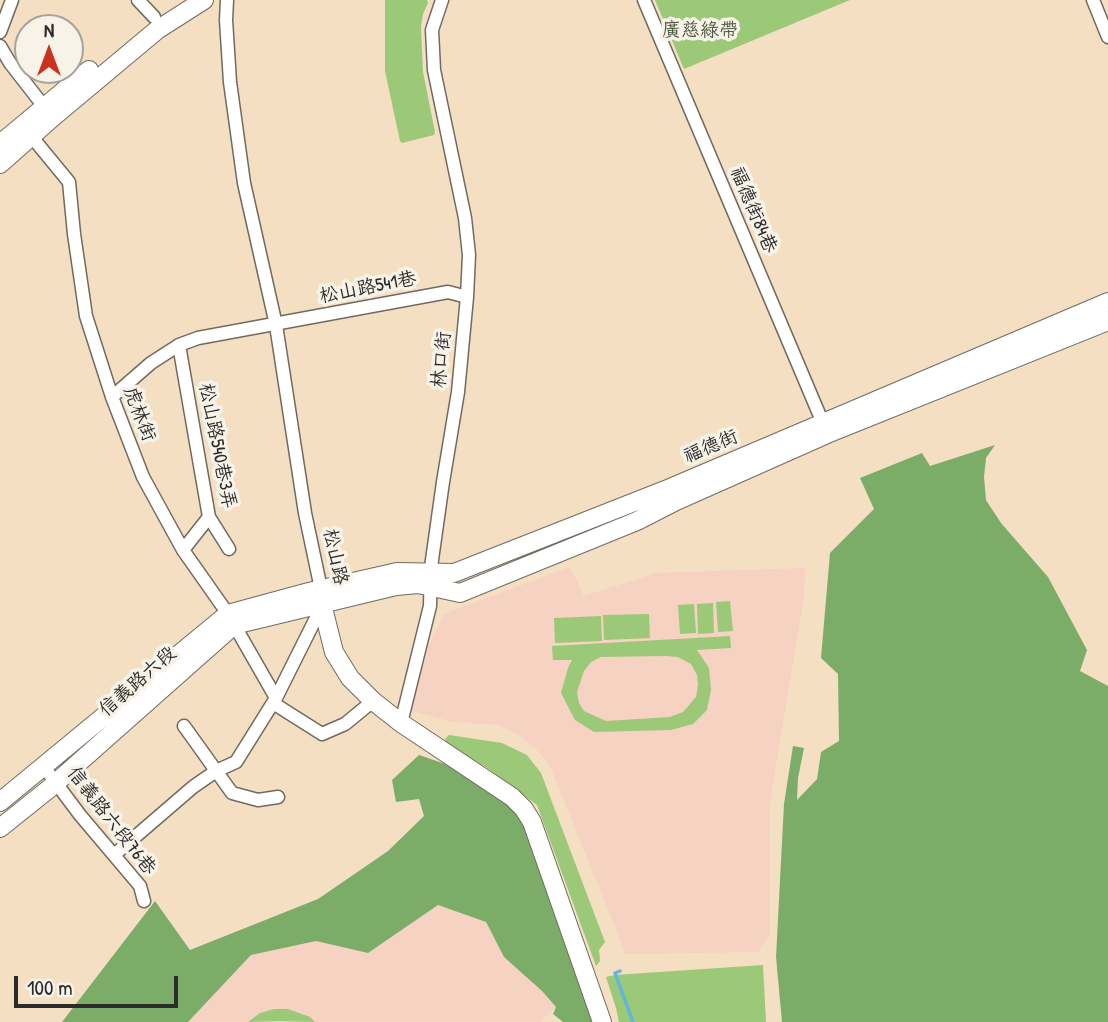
<!DOCTYPE html>
<html>
<head>
<meta charset="utf-8">
<style>
	body { margin:0 }
	#map { position:relative; width:1108px; height:1022px; overflow:hidden; background:#f4dfc3; font-family:"Patrick Hand",sans-serif }
	canvas { display:block }
	.north { position:absolute; left:14px; top:14px; width:70px; height:70px; box-sizing:border-box; background:#f7f3e8; border:2px solid #a5a39c; border-radius:50%; rotate:0deg; font-size:19px; font-weight:700; line-height:28px; text-align:center; color:#2b2b2b }
	.north::after { content:''; display:block; margin:auto; width:24px; height:32px; background:#c8321e; clip-path:polygon(50% 0,100% 100%,50% 72%,0 100%) }
	.scale { position:absolute; left:14px; top:976px; width:164px; height:32px; box-sizing:border-box; border:4px solid #2b2b2b; border-top:0; padding-left:9px; font-size:21px; line-height:24px; white-space:nowrap; color:#2b2b2b; -webkit-text-stroke:5px #f7f3e8; paint-order:stroke }
</style>
</head>
<body>
<div id="map">
<canvas width="1108" height="1022"></canvas>
<div class="north">N</div>
<div class="scale">100 m</div>
</div>
<script>
const context = document.querySelector('canvas').getContext('2d');
context.lineJoin = 'round';
function paint(path, color) { context.fillStyle = color; context.fill(path, 'evenodd'); }
const poly = rows => new Path2D(rows.map(r => 'M' + r).join(''));
function trace(path, color, width, dash) { context.strokeStyle = color; context.lineWidth = width; context.lineCap = dash ? 'butt' : 'round'; context.setLineDash(dash || []); context.stroke(path); }
function label(font, color, halo, rows, align = 'center') {
  context.font = font + ' "Patrick Hand","LXGW WenKai TC",sans-serif'; context.lineWidth = 7; context.setLineDash([]); context.textBaseline = 'middle'; context.strokeStyle = halo; context.fillStyle = color; for (const [text, x, y, turn = 0] of rows) {
    context.save(); context.translate(x, y); context.rotate((+turn || 0) * Math.PI / 180); context.textAlign = isNaN(turn) ? turn : align; if (halo) context.strokeText(text, 0, 0); context.fillText(text, 0, 0); context.restore();
  }
}
const built = poly([
	[570,567,584,596,656,573,805,568,804,596,770,802,770,933,758,952,626,954,549,764,536,749,519,735,499,725,453,722,410,710,428,647,444,614],
	[438,905,486,922,504,957,542,991,556,1007,540,1022,188,1022,251,955,316,941,368,953]
]);
const green = poly([
	[385,0,427,0,428,3,423,14,421,27,423,72,435,132,434,135,402,143,400,141,385,71],
	[655,0,850,0,684,69],
	[730,601,733,631,718,632,716,602],
	[713,603,714,633,698,634,697,604],
	[694,604,696,633,680,634,678,605],
	[649,614,650,638,604,640,603,615],
	[601,616,602,641,555,643,554,618],
	[730,636,731,648,697,650,709,668,711,690,707,710,693,724,671,730,594,732,575,720,561,693,568,668,572,660,553,660,552,646],
	[666,656,678,657,691,664,697,675,698,685,696,697,683,712,670,717,606,721,584,711,579,703,577,692,584,671,591,662,601,657],
	[449,735,502,743,527,755,541,773,605,942,599,950,600,961,596,966,537,805,486,767,446,744,445,739],
	[763,965,766,1022,619,1022,616,1008,606,977,615,975],
	[274,1009,288,1009,310,1017,315,1022,279,1021,248,1022,260,1013]
]);
const forest = poly([
	[995,445,986,458,984,477,986,500,1001,523,1048,577,1087,650,1080,671,1108,686,1108,1022,782,1022,776,957,784,804,793,746,804,748,798,778,797,800,817,779,821,752,839,741,838,674,821,658,830,553,874,509,860,478,922,453,930,466],
	[419,755,457,768,509,799,529,823,599,1022,563,1022,553,1014,556,1007,542,991,504,957,486,922,438,905,368,953,316,941,251,955,188,1022,62,1022,155,901,190,950,318,899,388,851,424,816,419,799,396,802,392,780]
]);
const stream = poly([
	[620,971,615,973,633,1022]
]);
const street = poly([
	[138,0,154,17],
	[227,0,226,20,230,82,244,183,276,325,305,513,321,589],
	[644,0,825,428],
	[1093,0,1108,37],
	[0,32,12,0],
	[0,46,10,63,49,113],
	[27,131,69,182,74,234,86,316,112,397,143,477,183,550,228,614,276,698],
	[179,345,209,517,229,549],
	[112,397,151,363,179,345,198,338,448,292,467,297],
	[183,550,209,517],
	[273,703,322,734,345,724,373,701],
	[401,723,430,606,431,567,443,482,458,392,467,297,469,255,465,218,434,70,432,30,442,0],
	[184,726,232,793,258,800,278,797],
	[44,767,80,815,140,886,144,901],
	[114,855,193,787,216,771,236,762,276,698,323,604]
]);
const secondary = poly([
	[0,144,89,70],
	[0,164,53,117,157,30,204,0],
	[322,593,324,612,334,652,350,678,373,701,401,723,512,797,524,809,532,822,602,1022],
	[0,802,228,614,309,592,397,572,454,573,670,488,1108,302],
	[0,828,50,788,234,625,396,586,418,584,460,593,637,521,676,501,827,434,1108,321]
]);
const parkNames = [
	["廣慈綠帶",700,31]
];
const streetNames = [
	["福德街84巷",753,210,67],
	["松山路541巷",368,288,-11],
	["林口街",442,360,-84],
	["虎林街",139,414,69],
	["松山路540巷3弄",217,446,79],
	["福德街",711,447,-23],
	["松山路",335,557,78],
	["信義路六段",138,682,-41],
	["信義路六段76巷",111,821,52]
];
paint(built, '#f5d2c2');
paint(green, '#9bc978');
paint(forest, '#7cad68');
trace(stream, '#60b6dd', 3.5);
trace(street, '#716a60', 15);
trace(secondary, '#716a60', 20);
trace(street, '#fff', 12);
trace(secondary, '#fff', 18);
label('19px', '#4d5a42', '#f7f3e8', parkNames);
label('19px', '#2b2b2b', '#f7f3e8', streetNames);
</script>
</body>
</html>
